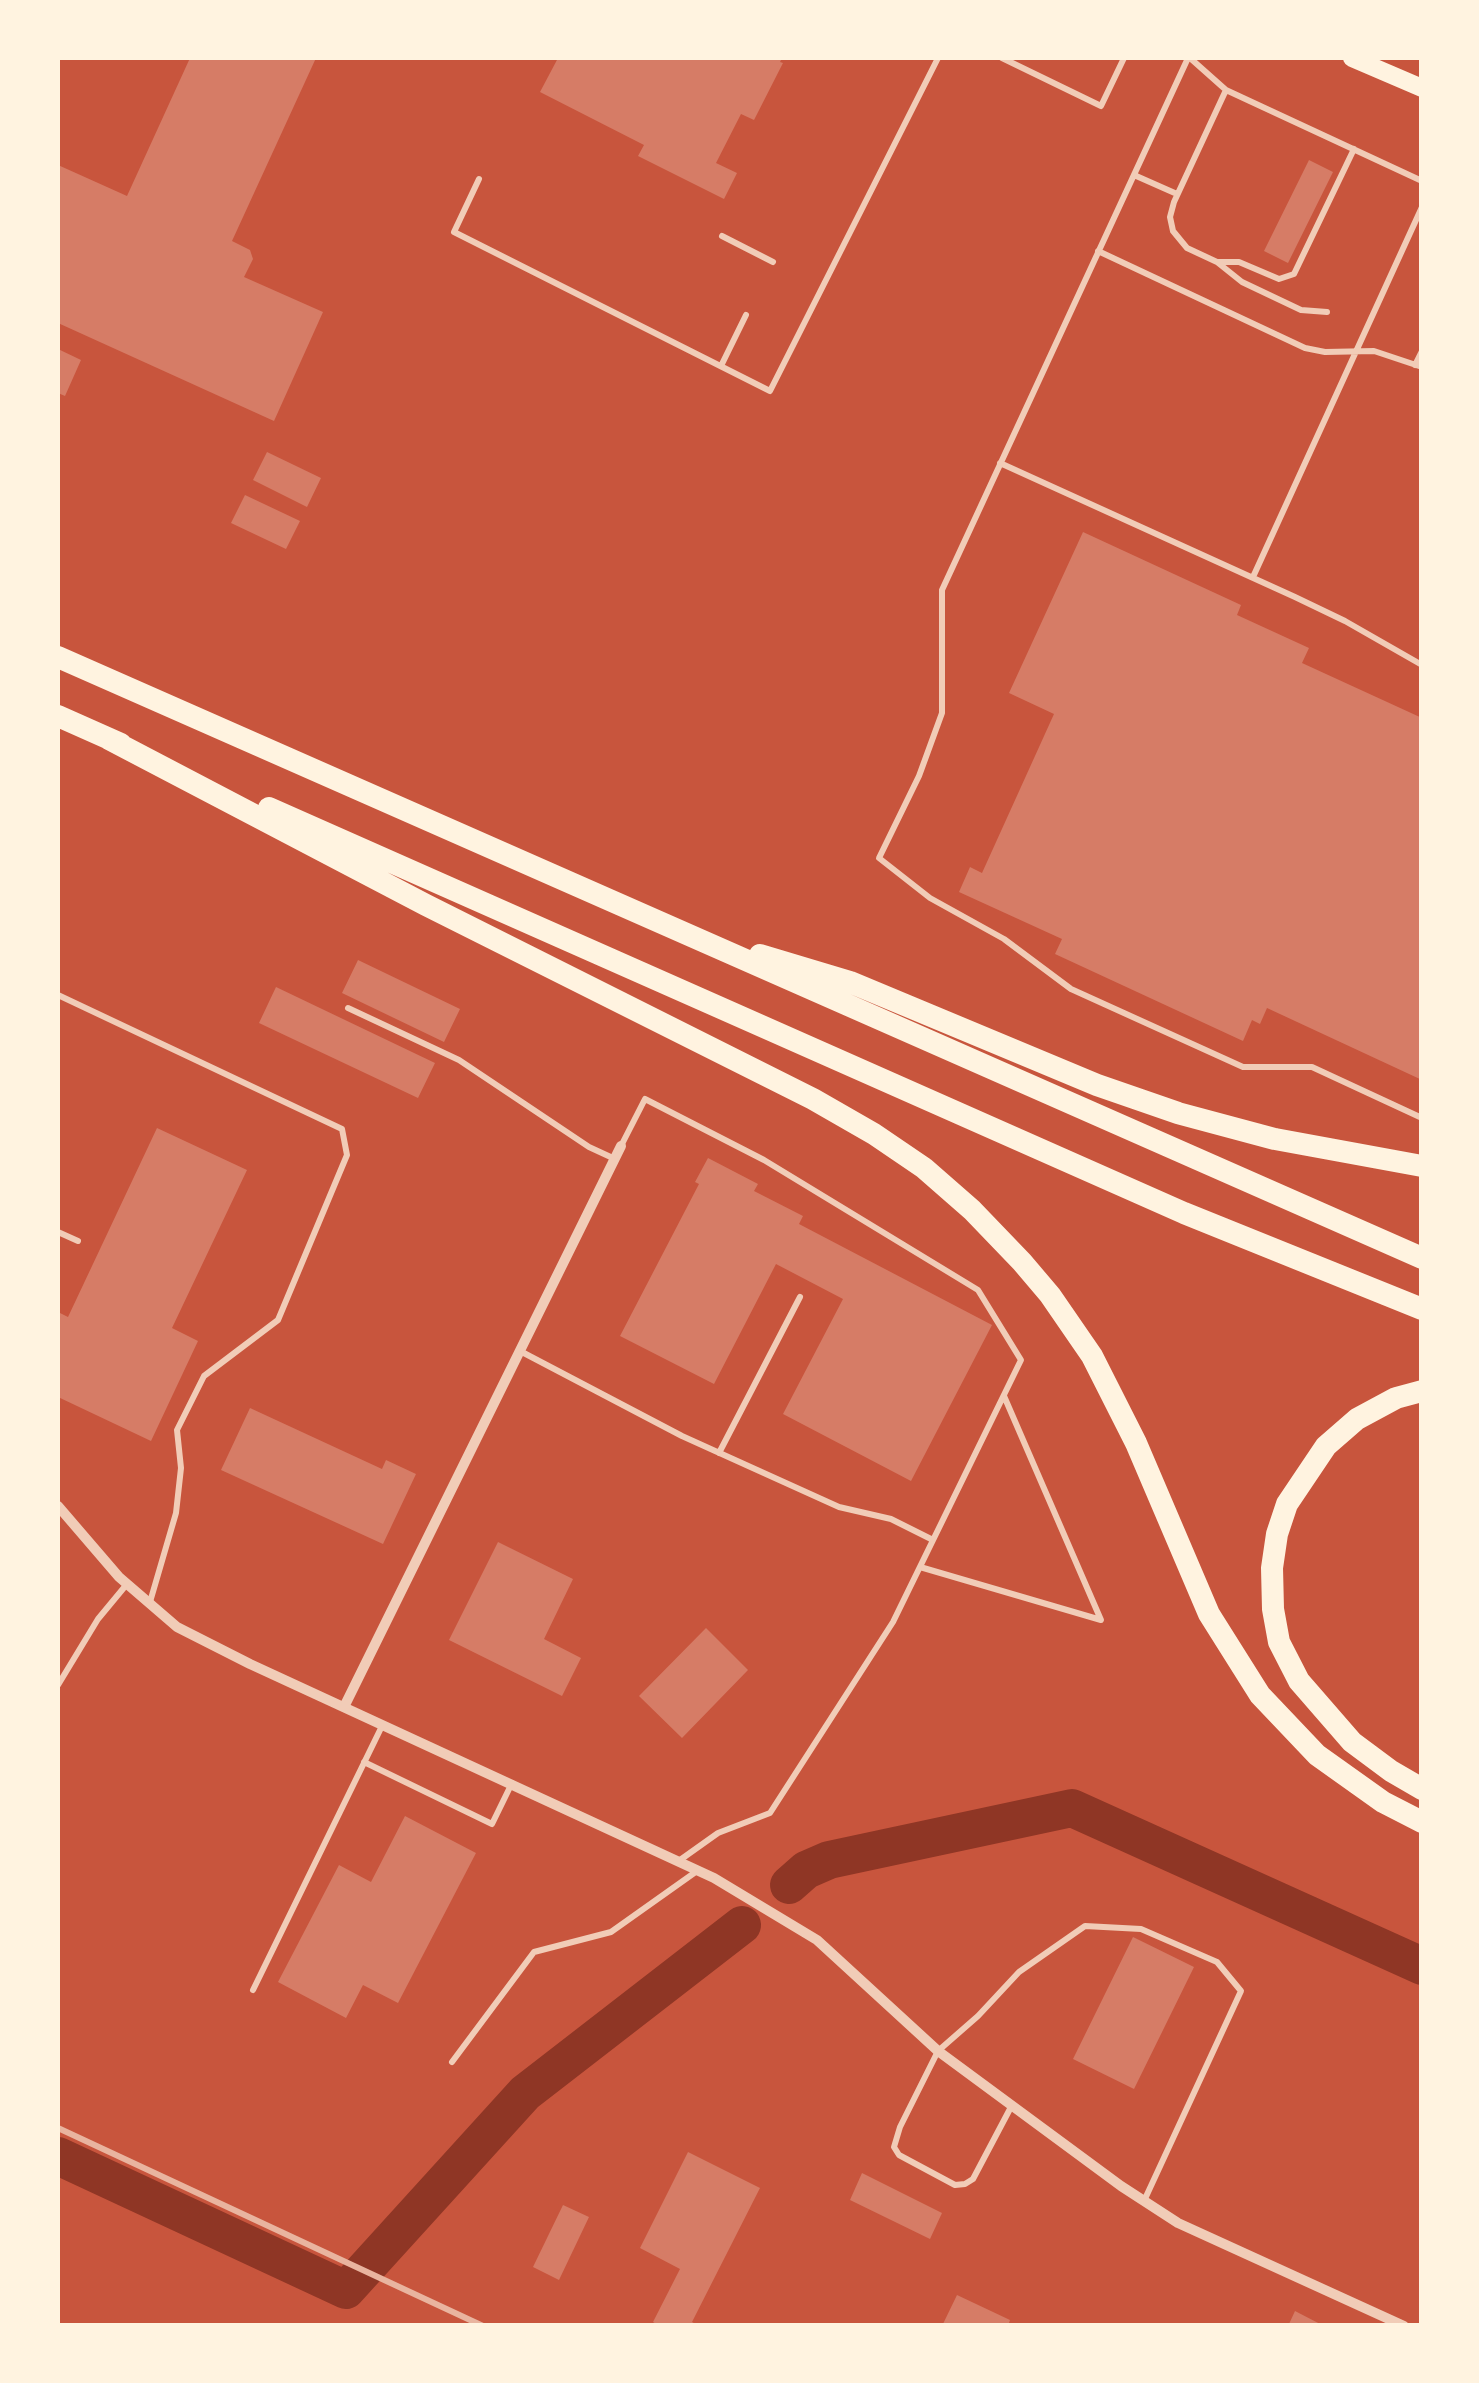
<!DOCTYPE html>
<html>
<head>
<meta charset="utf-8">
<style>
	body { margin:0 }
	#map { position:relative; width:1479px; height:2383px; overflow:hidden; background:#c8553d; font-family:Barlow,sans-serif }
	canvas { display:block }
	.frame { position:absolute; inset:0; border:60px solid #fff3e0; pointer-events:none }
</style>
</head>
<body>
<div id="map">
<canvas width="1479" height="2383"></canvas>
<div class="frame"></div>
</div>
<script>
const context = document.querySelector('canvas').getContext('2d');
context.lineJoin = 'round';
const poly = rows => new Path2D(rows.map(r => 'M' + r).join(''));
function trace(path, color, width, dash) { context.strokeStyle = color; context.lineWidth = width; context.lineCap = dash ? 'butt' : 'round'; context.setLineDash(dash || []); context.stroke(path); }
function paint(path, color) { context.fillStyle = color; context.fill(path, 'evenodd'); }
const river = poly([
	[789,1885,806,1870,829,1860,1072,1808,1422,1966],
	[58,2156,346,2290,525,2093,742,1925]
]);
const building = poly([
	[190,58,316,58,232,241,250,250,253,259,244,277,323,312,274,421,58,323,58,165,127,196],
	[558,58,782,58,780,62,783,63,754,120,741,114,716,163,737,173,724,199,638,156,644,145,540,92],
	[1309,160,1333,172,1288,263,1264,251],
	[58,349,81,360,65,396,58,393],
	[267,452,321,478,307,507,253,480],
	[245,495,300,521,286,549,231,523],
	[1083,532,1241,605,1237,615,1309,648,1302,663,1422,718,1422,1080,1267,1008,1260,1024,1252,1020,1243,1041,1055,954,1062,939,959,892,970,867,982,873,1054,714,1009,693],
	[358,960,460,1009,444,1042,342,993],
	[276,987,435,1063,418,1098,259,1023],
	[157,1128,247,1170,172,1328,198,1341,151,1441,58,1397,58,1312,68,1317],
	[708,1158,758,1184,754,1191,803,1216,799,1224,992,1325,911,1481,783,1414,843,1299,776,1264,714,1384,620,1336,699,1184,695,1182],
	[250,1408,382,1469,386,1460,416,1474,383,1544,221,1470],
	[498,1542,573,1579,544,1639,581,1658,562,1696,449,1640],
	[706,1628,748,1670,682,1738,639,1696],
	[405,1816,476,1853,398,2003,363,1985,346,2018,278,1982,339,1865,371,1882],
	[1133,1937,1194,1967,1134,2089,1073,2059],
	[688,2152,760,2188,692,2322,699,2326,659,2326,653,2322,680,2269,640,2248],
	[862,2173,942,2213,930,2239,850,2200],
	[563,2205,589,2217,559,2280,533,2267],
	[957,2295,1010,2320,1008,2326,942,2326],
	[1295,2311,1324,2326,1293,2326,1289,2324]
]);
const service = poly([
	[1002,58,1101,106,1124,58],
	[1188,58,942,590,942,713,919,776,879,858,930,898,1004,939,1071,989,1243,1067,1312,1067,1422,1118],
	[1190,58,1226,90],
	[1134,175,1177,194],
	[479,179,454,232,770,391,938,58],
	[722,236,773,262],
	[1098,251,1305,348,1325,352,1374,351,1422,367],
	[1218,262,1239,262,1279,279,1294,274,1354,149],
	[1327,312,1301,310,1242,282,1217,262,1187,248,1173,231,1170,217,1174,202,1226,90,1422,181],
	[1415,365,1422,351],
	[721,366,746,315],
	[1000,463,1295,597,1345,621,1422,665],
	[1253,577,1422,207],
	[58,995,342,1129,347,1155,278,1320,204,1376,177,1430,181,1468,176,1513,150,1602],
	[348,1008,459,1060,589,1147,615,1159],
	[621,1146,645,1099,764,1160,978,1290,1021,1360,893,1622,770,1813,718,1833,680,1860],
	[58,1232,78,1241],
	[520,1351,682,1436,839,1507,891,1519,933,1540],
	[719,1453,800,1297],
	[920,1567,1101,1620,1004,1396],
	[58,1685,98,1619,127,1584],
	[364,1762,492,1824,512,1783],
	[253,1990,383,1724],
	[452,2062,534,1952,611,1932,697,1871],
	[1011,2107,973,2179,965,2184,955,2185,899,2155,894,2147,900,2127,938,2051,978,2016,1019,1972,1085,1926,1141,1929,1217,1962,1241,1991,1144,2201]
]);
const minor = poly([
	[58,1506,119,1577,177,1627,250,1664,714,1878,817,1940,938,2051,1121,2186,1178,2223,1404,2326],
	[345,1705,621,1146]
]);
const secondary = poly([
	[1352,58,1422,88]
]);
const motorway = poly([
	[58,657,1422,1258],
	[58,716,121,744],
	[109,739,426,905,813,1099,874,1134,924,1168,972,1210,1022,1262,1050,1295,1092,1356,1136,1443,1209,1614,1260,1695,1317,1755,1383,1802,1422,1822],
	[269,808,1184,1213,1422,1309],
	[760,955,850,982,1097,1085,1178,1113,1275,1139,1422,1166],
	[1422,1391,1396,1398,1357,1419,1326,1446,1287,1504,1277,1534,1272,1568,1273,1609,1279,1642,1299,1681,1352,1742,1391,1771,1422,1789]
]);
const rail = poly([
	[58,2128,483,2326]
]);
trace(river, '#8f3625', 38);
paint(building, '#d67c66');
trace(service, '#f1ccb7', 6);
trace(minor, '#f1ccb7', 10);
trace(secondary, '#fff3e0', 18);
trace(motorway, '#fff3e0', 22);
trace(rail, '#e9b49f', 6);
</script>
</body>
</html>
